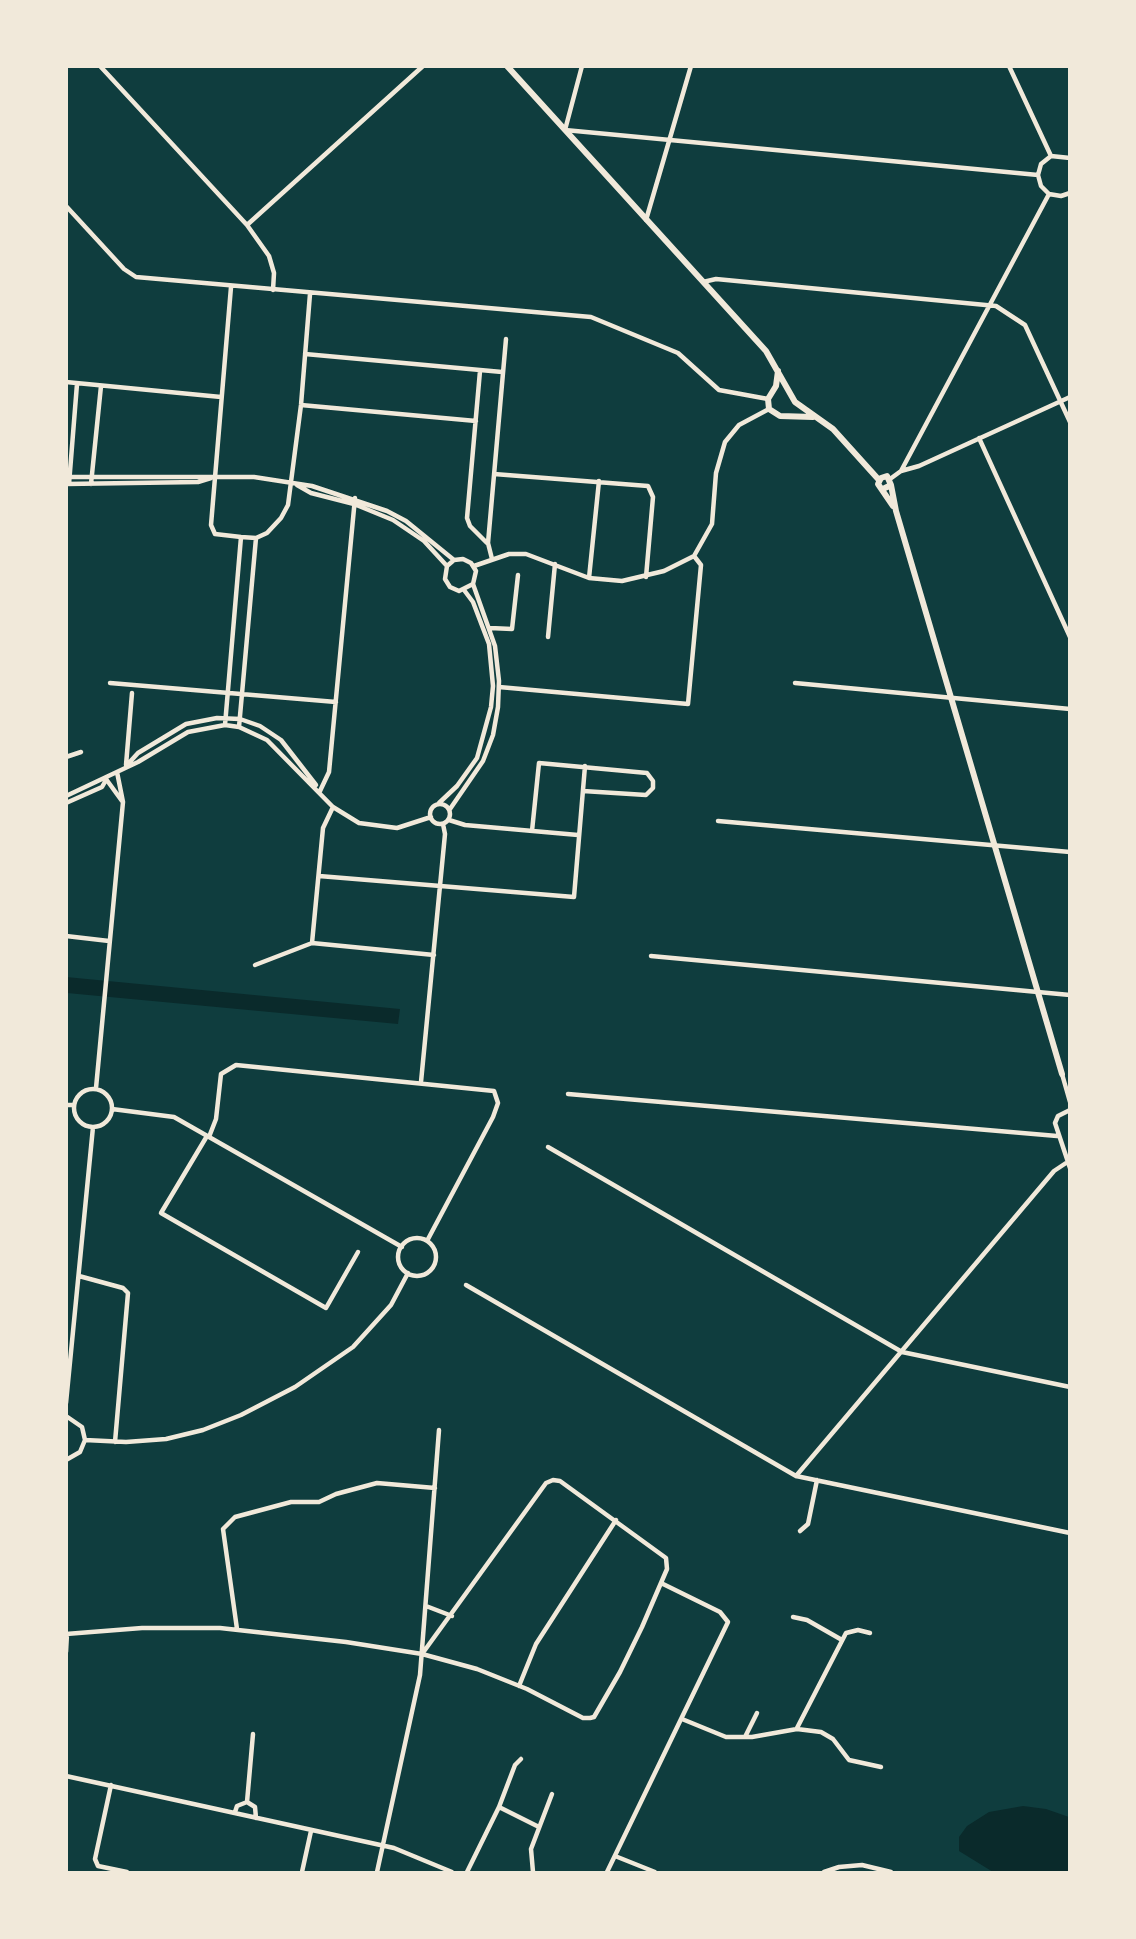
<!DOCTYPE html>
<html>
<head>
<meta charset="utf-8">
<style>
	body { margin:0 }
	#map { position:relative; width:1136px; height:1939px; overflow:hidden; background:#0f3d3e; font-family:Inter,sans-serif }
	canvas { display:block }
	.frame { position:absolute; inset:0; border:68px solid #f1e9da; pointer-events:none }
</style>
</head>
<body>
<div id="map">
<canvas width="1136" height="1939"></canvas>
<div class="frame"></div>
</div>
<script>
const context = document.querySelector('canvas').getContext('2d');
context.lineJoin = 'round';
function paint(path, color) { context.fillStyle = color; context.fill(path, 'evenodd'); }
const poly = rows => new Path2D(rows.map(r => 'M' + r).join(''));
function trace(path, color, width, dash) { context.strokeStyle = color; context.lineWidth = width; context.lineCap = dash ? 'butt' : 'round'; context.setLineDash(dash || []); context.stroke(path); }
const water = poly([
	[66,977,400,1009,398,1024,67,993],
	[1023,1806,1046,1809,1069,1817,1069,1872,993,1872,959,1851,959,1837,967,1826,989,1812]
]);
const minor = poly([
	[100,66,247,225,269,256,274,273,273,290],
	[582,66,565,130,1038,175],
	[1009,66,1051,156],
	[1070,158,1051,156,1041,164,1038,175,1041,186,1049,194,1061,196,1070,193],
	[66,206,124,269,136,277,591,317,678,353,719,390,768,399],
	[646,220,691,66],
	[247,225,423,66],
	[703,282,716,279,996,306,1025,325,1070,422],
	[231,287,211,525,215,534,241,537,256,538,267,533,281,518,288,505,301,405,310,294],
	[305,354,502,372],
	[480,371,467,518,470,526,487,543],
	[66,382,221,397],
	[301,405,476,421],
	[979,438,1070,637],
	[901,471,919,466,1070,397],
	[494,474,648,486,653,497,646,577],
	[66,477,254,477,312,486,387,511,406,521,454,560],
	[890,479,901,471,1049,194],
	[66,484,198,482,211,478],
	[69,484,77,384],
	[91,484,101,386],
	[297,485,311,493,354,504,393,520,424,541,447,566],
	[492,559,488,543,506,339],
	[474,566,509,554,526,554,589,578,622,581,664,571,694,556,712,524,716,473,725,442,739,425,769,409],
	[589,578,599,481],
	[490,628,512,629,518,575],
	[548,637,555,564],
	[110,683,336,702],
	[795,683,1070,709],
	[499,687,688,704,701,565,694,556],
	[225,725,241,537],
	[239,727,256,538],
	[66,757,81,752],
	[128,764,138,753,186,724,217,718,240,719,260,726,281,740,316,785],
	[126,765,132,693],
	[106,779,122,801],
	[320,791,329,772,355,498],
	[66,796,138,762,188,732,225,725,239,727,267,740,333,807,359,823,397,828,431,817],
	[66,803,102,787,106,780],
	[439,803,457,786,477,758,491,707,493,686,489,644,473,602,464,590],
	'430 814a10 10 0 1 1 20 0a10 10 0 1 1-20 0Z',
	[450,809,483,761,493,735,498,707,499,681,495,646,473,584,476,571,471,563,463,559,454,560,447,566,445,579,450,587,459,591,473,584],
	[449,820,465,825,578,835],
	[718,821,1070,852],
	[532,831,539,763,647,773,653,781,653,788,646,795,583,791],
	[319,876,574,897,585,766],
	[66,936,109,941],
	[312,943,323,828,333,807],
	[651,956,1070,995],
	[255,965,312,943,434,955],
	[1062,1074,1070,1102],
	[421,1082,445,834,443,824],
	[96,1088,123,802,117,772],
	'74 1108a19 19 0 1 1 38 0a19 19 0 1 1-38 0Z',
	[568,1094,1057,1136],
	[66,1105,74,1105],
	[112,1109,174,1117,402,1247],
	[1070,1110,1058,1116,1055,1123,1070,1168],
	[207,1136,161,1213,326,1308,358,1252],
	[209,1137,216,1119,221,1074,236,1065,494,1091,498,1103,493,1117,427,1241],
	[548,1147,902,1352,1070,1387],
	'398 1257a19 19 0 1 1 38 0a19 19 0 1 1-38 0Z',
	[79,1276,123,1288,128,1293,115,1442],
	[466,1285,796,1476,1070,1533],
	[66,1403,93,1127],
	[66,1416,82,1427,85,1440,80,1452,66,1460],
	[85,1440,126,1442,166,1439,203,1430,241,1415,295,1387,353,1347,391,1305,408,1273],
	[796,1476,1054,1171,1066,1163],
	[800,1531,808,1524,817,1480],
	[426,1606,452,1616],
	[793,1617,807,1620,842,1640],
	[237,1629,223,1529,235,1517,291,1502,319,1502,336,1494,377,1483,435,1488],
	[66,1634,142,1628,220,1628,346,1642,422,1654,477,1669,527,1689,583,1718,590,1718,594,1717,620,1672,642,1627,667,1569,666,1558,560,1481,553,1480,546,1483,422,1654],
	[66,1652,67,1634],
	[519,1686,536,1644,616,1520],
	[682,1719,726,1737,752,1737,797,1729,821,1732,833,1739,849,1760,881,1767],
	[797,1728,846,1633,858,1630,870,1633],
	[253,1734,247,1802,255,1807,256,1818],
	[745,1737,757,1713],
	[66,1776,394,1848,452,1872],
	[111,1785,95,1859,98,1866,127,1872],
	[499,1807,537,1826],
	[235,1812,237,1806,247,1802],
	[615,1856,655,1872],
	[302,1872,311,1831],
	[377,1872,420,1675,439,1430],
	[467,1872,499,1807,515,1765,521,1759],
	[533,1872,531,1849,552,1794],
	[607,1872,728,1622,720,1612,661,1583],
	[824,1872,839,1867,862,1865,891,1872]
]);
const secondary = poly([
	[507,66,766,351,795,402,833,429,879,480],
	[778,371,776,386,768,399,769,409,780,416,813,417],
	[891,485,896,511,1062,1074],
	[883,489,891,485,887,476,881,478,878,484,893,506]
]);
paint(water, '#0a2a2b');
trace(minor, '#f1e9da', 4.5);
trace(secondary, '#f1e9da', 6);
</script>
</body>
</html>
